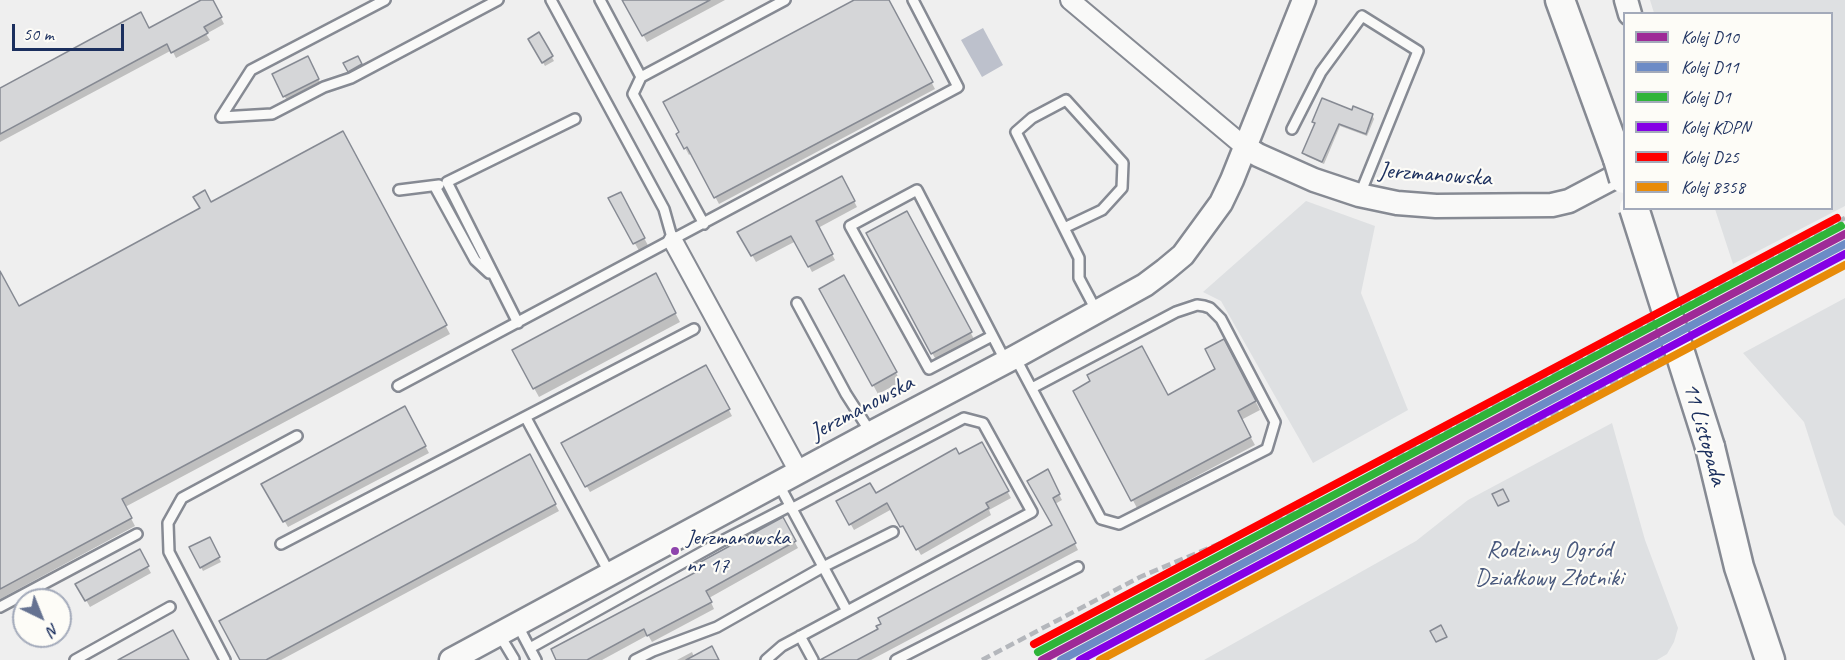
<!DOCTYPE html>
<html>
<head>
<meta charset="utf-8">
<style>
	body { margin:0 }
	#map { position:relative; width:1845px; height:660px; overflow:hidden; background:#efefef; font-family:Caveat,sans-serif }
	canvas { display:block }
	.legend { position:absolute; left:1623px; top:12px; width:210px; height:198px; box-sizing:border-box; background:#fdfcf7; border:2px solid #a3aaba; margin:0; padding:8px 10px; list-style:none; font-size:18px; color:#1b2f5e }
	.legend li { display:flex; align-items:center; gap:12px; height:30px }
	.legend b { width:30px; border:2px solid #a3aaba }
	.north { position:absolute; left:12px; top:588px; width:60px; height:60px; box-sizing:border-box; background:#fdfcf7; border:2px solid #a3aaba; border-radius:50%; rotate:137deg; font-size:16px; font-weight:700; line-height:24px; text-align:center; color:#1b2f5e }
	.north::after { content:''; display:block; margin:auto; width:21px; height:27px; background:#657291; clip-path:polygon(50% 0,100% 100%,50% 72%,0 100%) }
	.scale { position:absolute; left:12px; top:24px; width:112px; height:27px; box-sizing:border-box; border:3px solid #1b2f5e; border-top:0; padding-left:8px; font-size:18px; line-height:21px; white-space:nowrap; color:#1b2f5e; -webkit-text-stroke:4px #fdfcf7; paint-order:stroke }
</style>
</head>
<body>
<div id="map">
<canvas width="1845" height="660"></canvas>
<ul class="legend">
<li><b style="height:8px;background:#9e2a97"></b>Kolej D10</li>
<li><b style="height:8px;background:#6c8bc6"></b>Kolej D11</li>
<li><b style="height:8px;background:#2fb439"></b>Kolej D1</li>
<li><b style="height:8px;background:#8500e5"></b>Kolej KDPN</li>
<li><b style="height:8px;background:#f00"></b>Kolej D25</li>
<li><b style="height:8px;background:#e88b09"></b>Kolej 8358</li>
</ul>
<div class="north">N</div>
<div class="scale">50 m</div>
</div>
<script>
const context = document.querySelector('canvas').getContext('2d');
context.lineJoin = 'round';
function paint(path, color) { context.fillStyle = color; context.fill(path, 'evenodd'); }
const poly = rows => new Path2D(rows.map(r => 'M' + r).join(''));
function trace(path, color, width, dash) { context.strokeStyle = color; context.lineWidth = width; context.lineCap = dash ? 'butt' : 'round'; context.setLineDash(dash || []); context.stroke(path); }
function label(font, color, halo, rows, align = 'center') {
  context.font = font + ' Caveat,sans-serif'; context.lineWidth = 4.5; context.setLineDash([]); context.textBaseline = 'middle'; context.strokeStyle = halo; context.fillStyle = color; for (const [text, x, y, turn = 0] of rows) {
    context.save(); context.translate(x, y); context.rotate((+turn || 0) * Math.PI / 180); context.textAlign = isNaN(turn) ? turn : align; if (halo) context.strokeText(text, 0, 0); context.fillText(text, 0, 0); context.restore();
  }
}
const green = poly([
	[1650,0,1845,0,1845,206,1733,264,1715,209,1832,208,1832,14,1654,13],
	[1306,201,1375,226,1361,293,1408,410,1313,463,1221,301,1203,292],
	[1845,298,1845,526,1834,515,1804,422,1743,353],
	[1612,423,1645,540,1678,628,1674,642,1667,654,1657,660,1204,660,1416,541,1468,500]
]);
const water = poly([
	[983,28,1003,65,982,77,961,40]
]);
const shadow = poly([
	[204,0,212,0,224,24,206,34,210,40,176,58,172,50,0,142,0,89,149,30],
	[624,0,725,0,647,42],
	[857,0,888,0,935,89,719,204,692,153,689,155,678,135],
	[539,34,554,61,545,66,530,40],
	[307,58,322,86,288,103,274,75],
	[357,58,362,66,350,73,345,64],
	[1353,112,1372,115,1374,119,1367,136,1340,126,1324,164,1306,156,1304,153,1316,125,1314,122],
	[342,133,450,334,125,507,135,526,0,599,0,274,18,307],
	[842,178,857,207,818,228,835,260,812,272,796,241,756,262,739,232],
	[610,199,627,206,651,251,642,256],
	[907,213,974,339,936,360,868,234],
	[844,277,901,382,878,394,821,290],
	[660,284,680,322,539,397,534,388],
	[1228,348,1260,410,1241,420,1255,445,1137,508,1075,391,1167,397,1217,370],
	[706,367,732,416,590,492,563,444],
	[405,408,429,453,288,527,263,484],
	[981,444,1011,498,989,510,991,515,921,555,908,532,906,533,892,509,854,530,838,502,876,495],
	[529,456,559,511,281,660,243,660],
	[1047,471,1062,500,1055,504,1078,550,871,660,831,660,1054,526],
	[782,519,798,548,709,598,714,609,652,642,648,635,602,660,558,660],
	[209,539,221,562,203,571,191,548],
	[139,551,151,573,90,607,77,584],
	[692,652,694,657,718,660,677,660]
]);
const building = poly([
	[201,0,213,0,222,17,204,27,208,33,171,53,167,44,0,134,0,88,141,12,149,28,201,0],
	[622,0,710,0,642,36,622,0],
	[854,0,889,0,933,82,714,198,687,147,684,149,676,134,679,132,663,102,854,0],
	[539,32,553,56,542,63,528,39,539,32],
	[308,56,319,79,283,97,272,74,308,56],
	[358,56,362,64,348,72,343,63,358,56],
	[1322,98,1352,110,1353,106,1373,114,1366,134,1339,124,1322,162,1302,153,1315,123,1312,122,1322,98],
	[343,131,447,325,122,499,132,518,0,589,0,271,19,306,200,208,193,197,205,190,211,202,343,131],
	[842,176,855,201,816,221,833,254,808,267,791,236,751,256,737,232,842,176],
	[621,192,645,238,633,244,608,198,621,192],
	[907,211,972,332,931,354,866,233,907,211],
	[656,273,676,313,533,389,512,350,656,273],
	[844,275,897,372,872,386,819,289,844,275],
	[1224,339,1256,401,1238,411,1251,437,1131,501,1073,391,1090,381,1087,375,1142,346,1168,395,1215,369,1205,349,1224,339],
	[706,365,730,409,585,487,561,443,706,365],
	[405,406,426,446,283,522,261,484,405,406],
	[982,442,1009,491,986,503,989,508,916,550,903,526,900,527,887,503,849,525,836,501,870,483,876,493,956,448,959,454,982,442],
	[530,454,556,504,266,660,240,660,219,621,530,454],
	[1048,469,1060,494,1053,498,1076,543,857,660,820,660,878,629,876,626,881,624,878,618,1052,525,1027,481,1048,469],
	[1503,489,1509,501,1498,506,1492,494,1503,489],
	[783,517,796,541,706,591,712,602,647,636,644,629,587,660,556,660,551,649,696,572,693,566,783,517],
	[210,537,220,557,200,568,189,547,210,537],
	[140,549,149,566,85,601,75,584,140,549],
	[1441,625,1447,637,1436,642,1430,631,1441,625],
	[173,630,189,660,118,660,173,630],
	[712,646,719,660,686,660,712,646]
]);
const service = poly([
	[551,0,664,209,673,241],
	[600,0,641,77],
	[221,117,272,114,324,87,351,78,498,0],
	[221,117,251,70,385,0],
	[1292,129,1321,72,1362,16,1418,51,1360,194],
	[435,187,475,260,489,273],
	[399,190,439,185],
	[704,224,633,94,641,77,785,0],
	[1064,228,1102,210,1122,188,1123,163,1066,100,1032,118,1016,132,1079,258,1079,278,1097,312],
	[797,303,846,394,871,433],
	[518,323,447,182,575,119],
	[992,336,929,369,850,226,917,190,1006,362],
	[1015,357,1101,519,1119,524,1267,449,1275,422,1221,319,1210,308,1204,306,1197,305,1176,312,1032,388],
	[398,386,958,87,913,0],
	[526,418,610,574],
	[778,483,847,611],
	[281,544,694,329],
	[0,607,137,534],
	[517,624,536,660],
	[499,634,514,659],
	[800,636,813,660],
	[530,648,722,541,790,506],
	[75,660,170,607],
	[225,660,169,552,168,523,182,498,297,436],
	[635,660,653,651,717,627,823,567,893,532],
	[766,660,782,646,1032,512,983,423,964,418,791,509],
	[896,660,1078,567]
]);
const minor = poly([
	[1070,0,1245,147],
	[673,241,799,472]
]);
const tertiary = poly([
	[1626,0,1630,14],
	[1245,147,1258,155,1314,180,1359,195,1397,203,1436,206,1552,205,1569,201,1624,172],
	[451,660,871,433,1015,357,1145,285,1165,270,1183,255,1221,203,1232,180,1304,0]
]);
const primary = poly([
	[1560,0,1618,159],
	[1710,447,1739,567,1770,660]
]);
const rail = poly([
	[1527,429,1670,353],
	[1385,464,1845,218],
	[982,660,1140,577,1273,521,1315,501]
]);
const primaryBridge = poly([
	[1618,159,1624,179],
	[1634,208,1710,447]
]);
const rail1 = poly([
	[1042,660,1845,234]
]);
const rail2 = poly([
	[1061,660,1845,244]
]);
const rail3 = poly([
	[1038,652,1841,226]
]);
const rail4 = poly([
	[1080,660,1845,254]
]);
const rail5 = poly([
	[1034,644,1837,218]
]);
const rail6 = poly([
	[1100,660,1845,265]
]);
const markers = [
	[675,551,5,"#8e44ad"]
];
const busNames = [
	["Jerzmanowska",686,538],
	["nr 17",686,566]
];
const streetNames = [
	["Jerzmanowska",1435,175,4],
	["Jerzmanowska",862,408,-28],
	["11 Listopada",1704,434,74]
];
const parkNames = [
	["Rodzinny Ogród",1549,551],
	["Działkowy Złotniki",1549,579]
];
paint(green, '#dee0e2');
paint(water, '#bdc1cc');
paint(shadow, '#0003');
paint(building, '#d5d6d8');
trace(building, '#868a93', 1.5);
trace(service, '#868a93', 14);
trace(minor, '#868a93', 22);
trace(tertiary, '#868a93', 27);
trace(primary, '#868a93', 33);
trace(service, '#f9f9f8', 9);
trace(minor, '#f9f9f8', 18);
trace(tertiary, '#f9f9f8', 22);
trace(primary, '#f9f9f8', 28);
trace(rail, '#b4b7bc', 4.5, [9, 4.5]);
trace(primaryBridge, '#868a93', 33, []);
trace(primaryBridge, '#f9f9f8', 28);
trace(rail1, '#9e2a97', 8);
trace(rail2, '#6c8bc6', 8);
trace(rail3, '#2fb439', 8);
trace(rail4, '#8500e5', 8);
trace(rail5, '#f00', 8);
trace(rail6, '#e88b09', 8);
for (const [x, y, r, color] of markers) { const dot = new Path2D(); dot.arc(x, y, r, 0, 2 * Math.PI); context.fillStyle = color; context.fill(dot); trace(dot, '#fdfcf7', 2); }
label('22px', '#1b2f5e', '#fdfcf7', busNames, 'left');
label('24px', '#1b2f5e', '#fdfcf7', streetNames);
label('24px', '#48587c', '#fdfcf7', parkNames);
</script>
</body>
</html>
